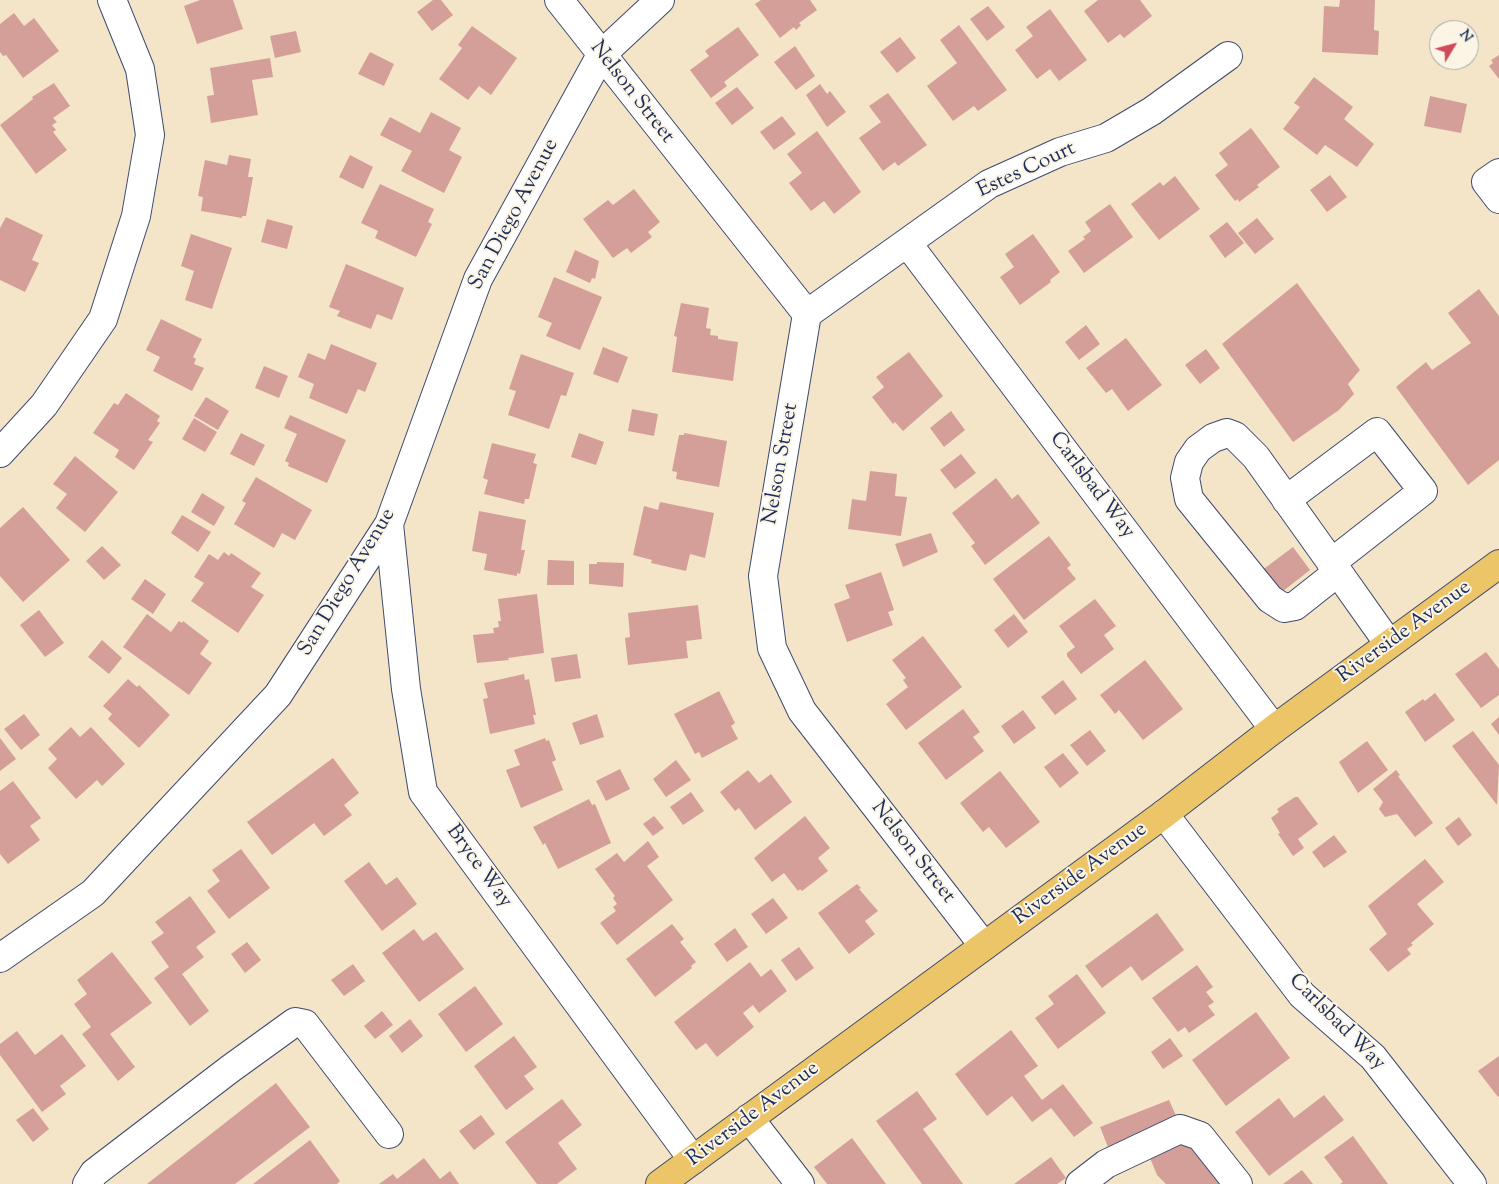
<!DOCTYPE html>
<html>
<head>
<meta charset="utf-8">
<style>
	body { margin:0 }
	#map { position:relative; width:1499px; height:1184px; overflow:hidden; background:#f4e5c9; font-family:"Sorts Mill Goudy",serif }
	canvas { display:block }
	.north { position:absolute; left:1429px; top:20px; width:50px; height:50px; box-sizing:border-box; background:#fcf5e5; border:1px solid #a2a6af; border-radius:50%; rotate:53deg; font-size:14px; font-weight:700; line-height:20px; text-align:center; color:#1b2f5e }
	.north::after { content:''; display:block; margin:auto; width:18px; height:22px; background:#d1495b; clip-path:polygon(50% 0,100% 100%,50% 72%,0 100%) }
</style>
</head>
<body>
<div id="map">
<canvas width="1499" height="1184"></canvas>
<div class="north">N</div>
</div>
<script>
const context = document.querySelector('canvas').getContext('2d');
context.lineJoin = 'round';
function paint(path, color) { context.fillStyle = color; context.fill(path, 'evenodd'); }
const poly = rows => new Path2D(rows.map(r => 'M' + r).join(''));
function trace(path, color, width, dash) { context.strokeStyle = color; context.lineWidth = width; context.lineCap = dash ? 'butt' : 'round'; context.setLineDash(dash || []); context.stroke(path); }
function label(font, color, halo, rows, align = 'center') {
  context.font = font + ' "Sorts Mill Goudy",serif'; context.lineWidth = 4; context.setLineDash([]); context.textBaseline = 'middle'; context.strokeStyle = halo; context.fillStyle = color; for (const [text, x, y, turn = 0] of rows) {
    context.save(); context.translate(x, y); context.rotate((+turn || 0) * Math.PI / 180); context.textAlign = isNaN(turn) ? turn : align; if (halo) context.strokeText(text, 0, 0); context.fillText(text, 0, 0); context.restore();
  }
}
const building = poly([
	[200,0,233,0,243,29,197,44,184,6],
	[433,0,441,0,453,15,432,31,417,12],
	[761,0,810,0,817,10,799,23,801,25,796,30,794,27,780,38,755,4],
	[1098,0,1140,0,1152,16,1124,38,1120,34,1108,43,1084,11],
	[1340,0,1375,0,1374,30,1379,31,1378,55,1322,52,1324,6,1339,7],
	[988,6,1005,27,987,41,970,19],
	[1050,9,1087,60,1059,81,1050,69,1037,79,1015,50,1033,36,1026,27],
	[14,13,24,26,34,18,59,51,23,78,6,55,3,56,0,52,0,24],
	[959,25,1007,90,978,111,974,106,953,121,927,86,957,63,940,40],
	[472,26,517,58,491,95,479,86,468,100,439,79,462,48,458,45],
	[738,27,759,55,724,82,727,86,711,98,690,70,709,56,705,51],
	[296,31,301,52,275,58,270,36],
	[900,37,916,58,897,73,880,52],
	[795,46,815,76,796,90,774,62],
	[370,52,394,64,384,86,358,74],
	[1499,55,1499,79,1489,66,1493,63,1491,60],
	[270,58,273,77,252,80,258,115,211,123,207,96,214,95,210,68],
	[1314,77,1353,107,1344,119,1374,144,1357,167,1325,145,1317,155,1283,129,1300,107,1294,103],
	[54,83,70,106,53,118,57,122,52,125,56,130,53,132,67,150,36,174,0,125,33,99,32,97],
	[820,84,827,94,830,91,846,112,827,127,806,95],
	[737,87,754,108,732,125,715,103],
	[888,93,927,145,898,166,895,162,883,171,859,138,881,122,869,106],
	[1430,96,1467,104,1461,133,1424,126],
	[431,112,461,128,449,150,462,157,444,193,401,171,412,151,380,135,390,117,420,133],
	[782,116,796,134,774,150,760,132],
	[1251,128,1280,167,1257,185,1259,187,1239,202,1238,199,1235,201,1215,175,1228,165,1219,153],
	[817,131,861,192,834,214,824,201,811,211,789,183,802,173,787,154],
	[229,155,251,159,248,177,253,177,246,216,242,216,242,218,201,211,203,197,198,196,205,160,227,165],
	[350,155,373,167,363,189,339,177],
	[1330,175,1347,197,1327,212,1310,190],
	[1175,176,1200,209,1159,240,1131,204,1160,182,1163,186],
	[380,184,434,209,428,222,432,224,416,257,375,238,378,231,361,223],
	[634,189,660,222,648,232,652,237,631,253,627,248,613,258,583,219,608,200,613,205],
	[1110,204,1133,237,1084,273,1068,251,1085,239,1083,237,1091,231,1085,222],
	[6,217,43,235,32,260,39,263,25,292,0,280,0,228],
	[1257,218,1274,239,1255,254,1238,233],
	[267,219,293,226,287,249,261,242],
	[1227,222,1244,243,1225,258,1209,236],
	[191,234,232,248,212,309,185,300,194,271,181,266],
	[1033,234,1060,272,1050,280,1051,282,1020,305,1000,277,1014,267,1005,254],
	[575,250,599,261,595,279,592,278,590,283,566,272],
	[346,264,404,288,392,320,377,314,371,329,337,316,340,311,329,307],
	[554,277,602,297,580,350,546,336,552,323,538,317],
	[1297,283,1360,370,1348,384,1354,394,1339,410,1293,442,1222,344],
	[1479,289,1499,316,1499,460,1468,485,1396,387,1426,362,1432,370,1471,343,1448,313],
	[681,303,709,308,706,328,711,329,710,335,718,336,718,339,738,342,733,381,672,372,677,337,674,336],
	[161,319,202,339,193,357,196,359,194,364,204,368,192,391,153,371,160,357,146,350],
	[1086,325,1100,344,1079,360,1065,342],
	[1126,338,1162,385,1128,411,1112,389,1106,393,1086,368],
	[331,344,377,363,365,392,358,389,347,414,309,398,314,384,298,377,308,353,325,360],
	[603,347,628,357,618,383,593,374],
	[1206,349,1220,368,1200,384,1185,365],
	[909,352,943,396,903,431,895,422,893,424,872,397,884,387,876,377],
	[521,354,574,373,566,396,561,395,549,429,508,415,516,391,509,389],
	[264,366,288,376,279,398,255,388],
	[126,393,160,416,157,421,160,423,148,440,153,442,134,470,115,457,119,450,93,433,114,403,118,405],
	[206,397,229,411,218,430,194,416],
	[632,409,658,414,654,436,628,431],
	[951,411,965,430,944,447,930,428],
	[290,415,346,440,327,483,288,466,289,463,285,461,297,434,284,428],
	[194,418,217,432,205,452,182,439],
	[241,433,265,445,254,466,230,454],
	[579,433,604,442,596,465,571,457],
	[684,433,727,441,719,487,676,479,677,472,672,471,679,435,684,435],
	[492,443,536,454,533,463,537,464,529,499,525,499,524,504,484,494,488,480,483,478],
	[961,454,976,473,955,489,940,470],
	[75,456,118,492,85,532,56,508,67,494,53,484],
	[870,471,897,474,895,496,907,497,901,536,848,529,852,499,866,501],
	[256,477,312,510,295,540,282,533,274,548,234,524,246,503,242,501],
	[996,478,1012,499,1018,494,1040,523,985,565,971,546,975,543,952,513],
	[202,493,225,507,214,526,191,512],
	[660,502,714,513,705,558,690,554,686,571,651,563,652,560,633,555,644,506,658,510],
	[23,507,70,560,23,602,0,576,0,528],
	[479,511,526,520,521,550,525,550,520,574,517,573,517,576,484,570,487,554,472,551],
	[182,515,211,532,198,552,171,533],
	[931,533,938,552,903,567,895,544],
	[1049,536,1071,565,1067,568,1076,579,1024,620,993,579],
	[102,546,121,565,104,580,86,561],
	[1293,547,1310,570,1278,595,1261,571],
	[224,552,229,556,231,553,261,573,251,587,264,595,238,633,191,601,204,583,194,577,209,554,218,560],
	[548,560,574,561,574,585,547,585],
	[597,562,624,563,623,587,589,584,589,564,597,564],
	[881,572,894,610,888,612,893,625,847,642,834,604,850,598,845,585],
	[145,579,166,594,153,614,131,599],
	[537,594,544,653,508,658,509,660,477,663,473,635,494,633,493,628,499,627,498,621,501,621,498,599],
	[1095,599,1116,626,1104,635,1114,649,1081,674,1067,656,1067,653,1075,647,1059,626],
	[698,605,702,639,686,641,688,658,628,665,625,638,630,637,628,613],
	[39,610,64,643,45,657,20,625],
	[147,614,171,632,179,621,182,623,183,621,209,641,200,654,212,663,189,695,123,647],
	[1014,614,1028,632,1008,648,994,630],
	[923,636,962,687,906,730,886,704,908,687,903,680,906,678,892,660],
	[102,640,122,658,109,674,88,657],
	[1486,652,1499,669,1499,695,1481,708,1455,674],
	[577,654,581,678,555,682,551,658],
	[1145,660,1183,709,1143,740,1119,710,1115,714,1100,695],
	[524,674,525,680,529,679,536,715,533,715,535,724,490,734,483,699,488,698,484,683],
	[128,679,137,687,139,685,170,715,139,748,108,719,112,714,103,706],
	[1063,680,1077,699,1055,715,1041,697],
	[719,691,735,723,731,726,738,739,702,758,699,752,695,754,674,714],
	[1435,693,1455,720,1425,742,1405,712,1423,699,1425,701],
	[963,709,980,732,973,737,984,751,946,780,918,743],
	[1023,710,1036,728,1014,744,1001,726],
	[24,714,40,735,21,750,4,729],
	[597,714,604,737,580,745,572,723],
	[1499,717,1499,735,1491,724],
	[71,727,80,737,91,727,125,764,102,786,97,780,76,799,48,768,57,759,48,749],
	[1090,730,1106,751,1087,766,1070,745],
	[1473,731,1499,765,1497,805,1452,746],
	[0,738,16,759,0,771],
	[545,738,546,741,549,740,556,760,552,762,563,790,521,808,506,770,520,765,514,750],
	[1367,741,1388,770,1358,793,1339,762],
	[1063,753,1079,773,1060,788,1044,767],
	[333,758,359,793,344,805,352,815,324,836,314,823,272,855,247,822],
	[676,760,691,780,666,797,653,779],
	[620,769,630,789,606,801,596,781],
	[748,770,759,783,771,774,792,802,755,830,739,808,735,811,720,792],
	[1396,770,1400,775,1398,776,1433,823,1415,837,1397,814,1385,817,1379,809,1383,802,1373,789],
	[1000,771,1040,822,1006,848,989,827,983,832,960,803],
	[13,781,41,818,30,826,40,840,8,864,0,854,0,791],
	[691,792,704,811,683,825,670,807],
	[1295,797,1298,797,1318,824,1298,839,1304,848,1293,856,1278,834,1280,833,1271,818,1279,812,1277,809],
	[589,799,592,805,595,804,611,843,558,869,545,843,543,845,533,827],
	[654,816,664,828,653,836,643,824],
	[805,816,830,848,818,858,828,871,802,891,800,889,798,891,784,873,772,882,754,858],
	[1459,817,1472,835,1458,846,1445,828],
	[1334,835,1347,852,1324,868,1312,852],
	[648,841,659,857,647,866,673,900,617,945,600,923,616,911,613,907,617,904,613,898,615,896,595,869,617,853,624,862],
	[241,849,270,888,229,919,207,891,220,881,212,870],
	[1425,859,1444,882,1417,904,1434,924,1411,943,1413,945,1407,949,1411,954,1388,972,1369,949,1387,934,1368,906],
	[369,862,386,885,397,877,417,904,382,931,344,881],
	[857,884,861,888,859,889,878,911,865,921,875,934,849,954,818,913],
	[190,896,216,932,196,947,204,957,182,974,209,1011,190,1026,154,978,169,967,151,942,164,933,155,922],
	[773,898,788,918,766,934,751,914],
	[1157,913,1184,950,1142,981,1131,966,1102,988,1085,966],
	[672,924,684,939,680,942,696,962,691,966,692,968,655,997,626,959],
	[735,928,748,947,727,962,714,944],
	[414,929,423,941,436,932,464,969,419,1002,382,953],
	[247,942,261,960,245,973,231,954],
	[799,947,814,968,796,981,781,960],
	[112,952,152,1003,110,1034,135,1067,118,1081,82,1034,91,1027,74,1004,87,994,77,980],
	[750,962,761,977,771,969,787,991,759,1013,753,1005,743,1013,754,1027,717,1057,706,1043,696,1050,674,1022],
	[353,964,365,981,344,996,331,980],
	[1197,965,1213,987,1206,992,1214,1002,1208,1006,1215,1015,1189,1033,1185,1027,1178,1032,1152,998],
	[1077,974,1106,1013,1058,1049,1035,1018,1054,1004,1048,996],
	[475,986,503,1024,466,1052,438,1014],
	[382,1011,393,1025,375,1039,364,1026],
	[1256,1012,1290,1058,1226,1106,1192,1060],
	[410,1019,423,1036,402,1053,389,1036],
	[1011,1030,1038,1066,1024,1076,1042,1100,1063,1084,1093,1123,1074,1137,1051,1108,1032,1122,1012,1096,987,1116,955,1074],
	[17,1031,35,1055,62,1034,86,1066,60,1086,66,1094,42,1112,0,1055,0,1044],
	[514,1036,537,1067,524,1076,534,1089,506,1110,474,1066],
	[1170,1038,1183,1056,1163,1069,1151,1052],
	[1499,1056,1499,1096,1498,1097,1478,1071],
	[276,1083,310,1127,235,1184,147,1184],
	[917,1091,937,1119,923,1129,963,1184,922,1184,876,1121],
	[1324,1095,1344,1120,1269,1176,1235,1132,1279,1098,1294,1118],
	[562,1099,582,1125,558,1143,577,1169,557,1184,537,1184,505,1142],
	[1169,1100,1178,1120,1108,1147,1100,1127],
	[33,1108,49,1129,33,1142,16,1120],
	[481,1115,495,1134,474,1150,459,1131],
	[1353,1136,1388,1184,1340,1184,1343,1182,1324,1157],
	[1189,1137,1196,1154,1221,1184,1166,1184,1157,1175,1148,1153],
	[852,1138,886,1184,827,1184,814,1167],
	[310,1140,340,1181,337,1184,253,1184],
	[1051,1157,1066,1178,1057,1184,1014,1184],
	[424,1158,440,1179,450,1171,459,1184,379,1184,393,1174,397,1179],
	[1302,1170,1313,1184,1283,1184]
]);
const minor = poly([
	[559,0,807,314,763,576,772,648,802,711,984,946],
	[1499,173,1486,182,1499,199],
	[908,244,1274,729],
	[807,314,989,184,1060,152,1106,138,1152,111,1228,56],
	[0,453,44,405,103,319,136,216,150,135,140,69,112,0],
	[1286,500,1377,432,1423,491,1331,563],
	[389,524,406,689,423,792,693,1160],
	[1338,572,1295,606,1284,608,1270,599,1189,499,1185,478,1189,462,1198,449,1213,438,1227,433,1235,436,1256,457,1338,572,1389,644],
	[1164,814,1302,995,1373,1057,1472,1184],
	[0,958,93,893,278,695,389,524,478,279,601,55,660,0],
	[749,1118,800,1184],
	[87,1184,94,1173,230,1069,295,1022,305,1024,389,1134],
	[1080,1184,1106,1164,1180,1129,1200,1136,1238,1184]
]);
const major = poly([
	[660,1184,1164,814,1274,729,1499,564]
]);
const streetNames = [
	["Nelson Street",631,93,52],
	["Estes Court",1027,171,-25],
	["San Diego Avenue",515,215,-62],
	["Nelson Street",782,464,-80],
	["Carlsbad Way",1091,486,53],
	["San Diego Avenue",348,583,-59],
	["Riverside Avenue",1405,633,-36],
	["Nelson Street",912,853,52],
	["Bryce Way",478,867,54],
	["Riverside Avenue",1081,875,-36],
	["Carlsbad Way",1336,1023,45],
	["Riverside Avenue",754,1115,-37]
];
paint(building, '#d49f99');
trace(minor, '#3c4a6e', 30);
trace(major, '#3c4a6e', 30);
trace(minor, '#fff', 28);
trace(major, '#edc569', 28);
label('21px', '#1b2f5e', '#fcf5e5', streetNames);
</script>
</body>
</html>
